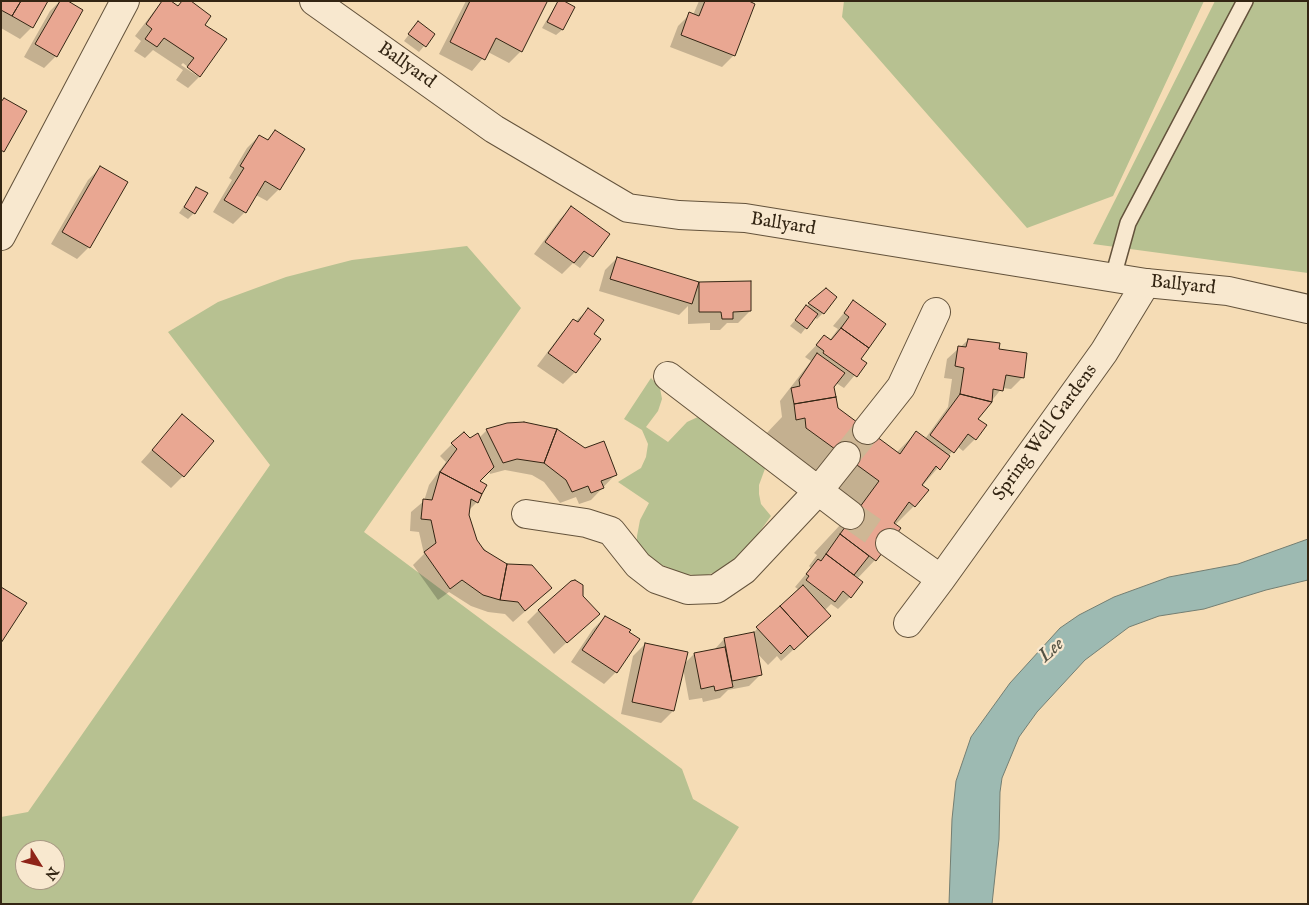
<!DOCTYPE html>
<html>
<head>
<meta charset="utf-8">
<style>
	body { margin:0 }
	#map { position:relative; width:1309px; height:905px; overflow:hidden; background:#f5dcb5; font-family:"IM FELL English",serif }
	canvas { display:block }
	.frame { position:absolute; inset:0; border:2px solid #332513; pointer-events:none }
	.north { position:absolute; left:15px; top:840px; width:50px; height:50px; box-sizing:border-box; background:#f8e8cf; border:1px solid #a99a84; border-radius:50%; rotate:126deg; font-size:14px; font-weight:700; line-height:20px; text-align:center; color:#332513 }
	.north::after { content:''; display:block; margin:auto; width:18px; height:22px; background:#8f2418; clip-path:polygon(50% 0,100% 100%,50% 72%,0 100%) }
</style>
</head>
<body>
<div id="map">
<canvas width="1309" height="905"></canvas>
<div class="frame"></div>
<div class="north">N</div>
</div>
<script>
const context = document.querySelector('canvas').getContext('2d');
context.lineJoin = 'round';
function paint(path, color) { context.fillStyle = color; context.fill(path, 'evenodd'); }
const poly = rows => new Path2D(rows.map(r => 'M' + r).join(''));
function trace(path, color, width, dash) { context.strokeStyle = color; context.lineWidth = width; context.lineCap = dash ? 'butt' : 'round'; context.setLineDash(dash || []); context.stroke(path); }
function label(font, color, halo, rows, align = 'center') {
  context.font = font + ' "IM FELL English",serif'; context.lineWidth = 4.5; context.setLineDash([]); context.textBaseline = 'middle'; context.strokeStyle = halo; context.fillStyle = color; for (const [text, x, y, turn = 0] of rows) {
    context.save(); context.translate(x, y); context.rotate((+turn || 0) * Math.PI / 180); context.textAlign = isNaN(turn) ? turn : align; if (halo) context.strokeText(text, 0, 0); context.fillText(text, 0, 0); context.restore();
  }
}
const green = poly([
	[844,1,1204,1,1113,196,1027,228,842,17],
	[1215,1,1308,1,1308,273,1093,244],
	[467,246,521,308,364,532,682,769,693,799,739,827,691,904,1,904,1,817,28,812,270,465,168,332,218,302,286,277,352,260],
	[25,850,55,850,55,880,25,880],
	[651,378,660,388,662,399,658,411,646,427,668,442,687,422,700,416,766,466,759,485,759,494,761,504,771,516,745,552,719,571,704,576,684,574,652,561,637,543,637,536,640,520,649,503,618,482,641,468,646,457,648,444,642,430,624,419]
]);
const water = poly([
	[1308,539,1308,580,1266,590,1204,609,1159,616,1129,627,1085,660,1037,712,1019,737,1002,778,1000,792,999,839,992,904,949,904,952,819,956,781,971,737,1010,683,1060,628,1079,615,1114,597,1169,577,1238,564,1308,539]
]);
const shadow = poly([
	[1,1,32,27,20,39,1,28],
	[60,1,56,56,44,68,24,57,50,11],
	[162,1,177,7,182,1,204,25,225,40,199,76,183,63,181,65,199,77,188,88,176,80,183,70,153,50,145,58,134,51,141,41,135,36],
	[466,1,543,1,521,51,509,63,488,52,472,71,439,54],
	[558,1,573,7,562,30,556,35,542,28],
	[699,1,745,1,734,55,722,67,670,47,678,26,690,14,693,15],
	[413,29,434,34,419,52,404,41],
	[275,132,279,189,267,201,256,195,245,212,233,224,213,212,232,180,229,178,247,148,259,136,266,141],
	[100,168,89,247,77,259,51,244,88,180],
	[197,188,194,213,188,219,179,213],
	[572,207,608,234,580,268,573,263,562,274,534,254,560,219],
	[617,258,699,283,750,282,750,311,738,323,727,323,720,330,710,330,710,323,688,324,688,306,679,315,599,291,605,270],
	[835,297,823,313,817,319,814,317,801,334,790,326,809,304],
	[853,302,860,360,865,363,844,388,836,383,833,387,837,409,896,453,916,433,925,439,948,407,952,379,944,378,947,359,968,340,998,350,1023,377,1011,389,1002,388,977,419,985,426,975,439,963,451,957,446,922,486,914,506,895,525,899,528,875,560,857,579,850,597,838,609,831,604,824,611,817,628,781,661,777,656,768,665,757,653,761,674,749,686,728,690,720,698,703,702,702,698,689,700,683,668,673,711,661,723,621,714,633,656,645,644,683,665,694,654,714,650,724,639,752,634,798,589,795,587,811,568,809,566,817,555,814,553,841,524,763,437,782,417,780,401,811,361,805,357,824,337,829,341,838,329,833,326],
	[588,310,592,334,599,339,575,372,563,384,537,366,562,333],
	[182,416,183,476,171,488,141,462],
	[487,430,615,475,591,500,579,504,576,497,560,503,544,482,532,475,505,470,490,474,489,471,478,482,477,502,468,511,468,515,475,540,538,600,513,622,505,614,488,612,471,606,449,592,438,600,413,565,424,554,419,532,410,531,411,512,424,501,429,485,446,462,440,456,452,444,479,438],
	[582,596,598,614,554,654,527,622,539,610],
	[605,617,629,630,616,672,604,684,571,662,593,629]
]);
const building = poly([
	[1,1,21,1,12,16,1,10,1,1],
	[21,1,48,1,33,28,12,16,21,1],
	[60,1,68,1,83,10,57,57,35,44,60,1],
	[162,1,171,1,178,6,182,1,191,1,211,16,205,25,227,39,200,77,187,67,194,58,164,38,157,47,145,39,152,29,146,24,162,1],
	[470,1,546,1,547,2,522,52,496,38,485,60,450,42,470,1],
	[558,1,564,1,575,7,563,30,547,22,558,1],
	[705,1,749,1,755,4,735,56,681,35,689,12,699,16,705,1],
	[418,21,435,34,426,47,408,34,418,21],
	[4,98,27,111,4,152,1,150,1,102,4,98],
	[275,130,305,149,280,190,265,181,246,213,224,200,244,168,240,166,259,135,268,140,275,130],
	[100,166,128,182,90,248,62,232,100,166],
	[196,187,208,193,195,214,184,207,196,187],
	[571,206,610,234,593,257,584,251,574,263,545,242,571,206],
	[617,257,699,282,692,304,610,279,617,257],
	[751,281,751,311,733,312,733,319,722,319,721,312,699,312,699,282,751,281],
	[826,288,837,297,824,314,808,303,826,288],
	[853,300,886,324,869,348,841,328,849,317,844,313,853,300],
	[806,305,818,314,807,329,795,320,806,305],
	[588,308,604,320,594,334,601,339,576,373,548,353,573,319,578,322,588,308],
	[841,328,869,348,861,359,867,363,857,377,823,353,824,351,816,345,824,335,831,340,841,328],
	[968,339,1000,343,999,349,1027,353,1024,378,1006,375,1003,391,993,389,992,402,960,394,964,368,955,366,958,346,966,347,968,339],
	[817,353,845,373,834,387,836,397,794,404,791,388,800,386,799,380,817,353],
	[960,394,992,402,978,419,987,425,976,440,968,434,954,453,930,435,960,394],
	[836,397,838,408,900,454,916,431,950,456,940,470,936,466,922,485,929,490,915,507,909,502,894,523,901,528,876,561,840,534,879,481,806,428,805,418,796,420,794,404,836,397],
	[182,414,214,441,184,477,152,450,182,414],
	[524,422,557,429,544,463,517,459,503,463,486,429,507,423,524,422],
	[557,429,585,448,604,441,617,475,601,481,604,488,591,493,588,486,572,492,566,480,544,463,557,429],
	[464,432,470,438,478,433,494,467,480,481,487,485,482,494,440,472,457,449,451,443,464,432],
	[440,472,482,494,478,503,471,499,469,515,477,540,484,550,507,564,500,600,483,595,462,580,450,589,424,552,436,543,431,520,421,519,423,499,432,500,440,472],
	[840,534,869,556,854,575,826,554,840,534],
	[826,554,863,582,851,598,843,591,835,602,806,580,809,576,806,574,818,559,821,561,826,554],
	[507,564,532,565,552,588,525,611,518,602,500,600,507,564],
	[575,580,583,585,583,596,600,614,567,643,538,610,571,581,575,580],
	[803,585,831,616,808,637,780,606,803,585],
	[1,587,27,603,1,643,1,587],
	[780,606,808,637,794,650,790,645,781,654,756,627,780,606],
	[605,616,631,630,629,632,640,639,617,673,582,650,605,616],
	[754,632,762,675,732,681,724,638,754,632],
	[645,643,688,652,674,711,632,702,645,643],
	[725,647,733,687,715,691,714,686,701,689,694,653,725,647]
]);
const minorTunnel = poly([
	[846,456,867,430],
	[850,515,890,543]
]);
const service = poly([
	[1113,277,1128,223,1245,1]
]);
const minor = poly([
	[1,236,125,1],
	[668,376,850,515],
	[867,430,901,387,936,312],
	[526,514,586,523,611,531,638,565,656,579,688,590,716,589,744,570,819,490,846,456],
	[890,543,941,579,1104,352,1146,283],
	[908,623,941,579]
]);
const tertiary = poly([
	[314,1,494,129,628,208,679,215,745,218,1146,283,1228,291,1308,309]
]);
const streetNames = [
	["Ballyard",406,66,35],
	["Ballyard",783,225,9],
	["Ballyard",1183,286,6],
	["Spring Well Gardens",1046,433,-54]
];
const waterNames = [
	["Lee",1052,651,-42]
];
paint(green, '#b7c191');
paint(water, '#9dbab2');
trace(water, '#737e72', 1);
paint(shadow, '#0003');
paint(building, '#e9a792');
trace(building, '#332513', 1);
trace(minorTunnel, '#ceb795', 28, [28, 14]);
trace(service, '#64533c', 18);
trace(minor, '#64533c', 30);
trace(tertiary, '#64533c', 30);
trace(service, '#f8e8cf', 15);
trace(minor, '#f8e8cf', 28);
trace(tertiary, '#f8e8cf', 28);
label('19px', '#332513', '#f8e8cf', streetNames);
label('italic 20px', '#535243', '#f8e8cf', waterNames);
</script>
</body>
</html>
